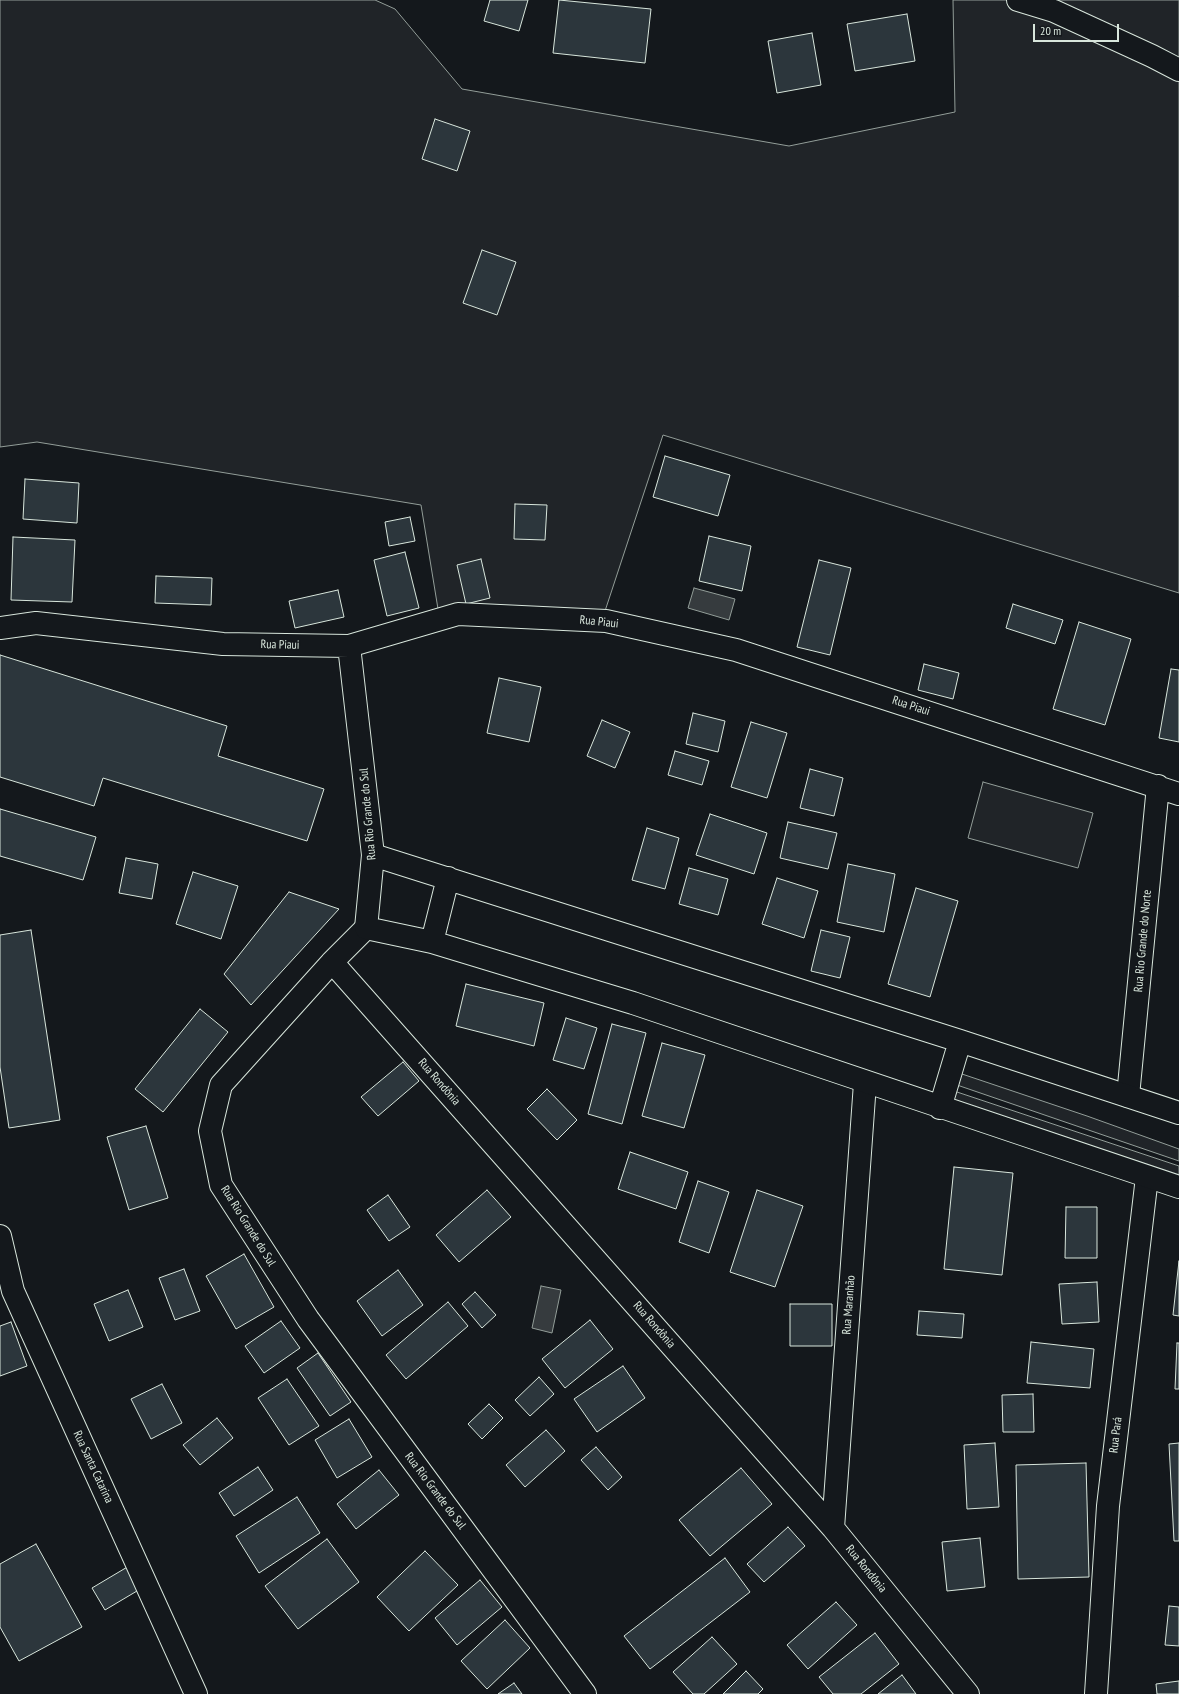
<!DOCTYPE html>
<html>
<head>
<meta charset="utf-8">
<style>
	body { margin:0 }
	#map { position:relative; width:1179px; height:1694px; overflow:hidden; background:#14181c; font-family:"PT Sans Narrow",sans-serif }
	canvas { display:block }
	.scale { position:absolute; left:1033px; top:24px; width:86px; height:18px; box-sizing:border-box; border:2px solid #d8e6dc; border-top:0; padding-left:5px; font-size:12px; line-height:14px; white-space:nowrap; color:#d8e6dc; -webkit-text-stroke:3px #14181c; paint-order:stroke }
</style>
</head>
<body>
<div id="map">
<canvas width="1179" height="1694"></canvas>
<div class="scale">20 m</div>
</div>
<script>
const context = document.querySelector('canvas').getContext('2d');
context.lineJoin = 'round';
function paint(path, color) { context.fillStyle = color; context.fill(path, 'evenodd'); }
const poly = rows => new Path2D(rows.map(r => 'M' + r).join(''));
function trace(path, color, width, dash) { context.strokeStyle = color; context.lineWidth = width; context.lineCap = dash ? 'butt' : 'round'; context.setLineDash(dash || []); context.stroke(path); }
function label(font, color, halo, rows, align = 'center') {
  context.font = font + ' "PT Sans Narrow",sans-serif'; context.lineWidth = 3; context.setLineDash([]); context.textBaseline = 'middle'; context.strokeStyle = halo; context.fillStyle = color; for (const [text, x, y, turn = 0] of rows) {
    context.save(); context.translate(x, y); context.rotate((+turn || 0) * Math.PI / 180); context.textAlign = isNaN(turn) ? turn : align; if (halo) context.strokeText(text, 0, 0); context.fillText(text, 0, 0); context.restore();
  }
}
const green = poly([
	[0,0,375,0,395,9,462,89,789,146,955,112,953,0,1179,0,1179,593,663,435,605,611,438,609,421,505,37,442,0,447,0,0],
	[983,782,1093,813,1078,868,968,838,983,782],
	[959,1073,1087,1116,1179,1149,1179,1161,957,1085,959,1073],
	[954,1091,1179,1166,1179,1180,952,1102,954,1091]
]);
const water = poly([
	[694,588,735,599,729,620,688,608,694,588],
	[541,1286,561,1290,552,1333,532,1328,541,1286]
]);
const building = poly([
	[490,0,528,0,519,31,484,21,490,0],
	[559,0,651,9,645,63,553,53,559,0],
	[907,14,915,61,855,71,847,24,907,14],
	[812,33,821,85,777,93,768,41,812,33],
	[435,119,470,131,457,171,422,159,435,119],
	[482,250,516,262,497,315,463,303,482,250],
	[665,456,730,475,718,516,653,497,665,456],
	[25,479,79,483,77,523,23,519,25,479],
	[515,504,547,505,545,540,514,539,515,504],
	[410,517,415,541,389,546,385,522,410,517],
	[709,536,751,546,742,591,699,581,709,536],
	[13,537,75,540,72,602,11,600,13,537],
	[405,552,419,608,387,616,374,560,405,552],
	[481,559,490,598,466,604,457,565,481,559],
	[819,560,851,568,830,655,797,647,819,560],
	[156,576,212,578,211,605,155,603,156,576],
	[338,590,344,617,295,628,289,601,338,590],
	[1013,604,1063,620,1055,644,1006,628,1013,604],
	[1079,622,1131,639,1105,725,1053,709,1079,622],
	[0,655,227,726,218,756,324,789,307,841,103,778,94,806,0,777,0,655],
	[924,664,959,673,953,699,918,690,924,664],
	[1171,669,1179,670,1179,742,1159,738,1171,669],
	[499,678,541,687,529,742,487,733,499,678],
	[693,713,725,721,718,752,686,744,693,713],
	[602,720,630,732,615,768,587,756,602,720],
	[751,722,787,733,767,798,731,787,751,722],
	[675,751,709,761,702,785,668,775,675,751],
	[810,769,843,778,834,816,800,808,810,769],
	[0,809,96,837,83,880,0,856,0,809],
	[710,814,767,833,754,874,696,855,710,814],
	[788,822,837,833,828,869,780,858,788,822],
	[647,828,679,838,665,889,632,880,647,828],
	[126,858,158,864,152,899,119,893,126,858],
	[848,864,895,874,884,932,837,922,848,864],
	[689,868,728,879,718,915,679,904,689,868],
	[193,872,238,886,221,939,176,924,193,872],
	[777,878,818,891,804,938,762,924,777,878],
	[916,888,958,901,930,997,888,984,916,888],
	[289,892,339,909,251,1005,224,974,289,892],
	[31,930,60,1120,9,1128,0,1067,0,935,31,930],
	[821,930,850,937,840,978,811,971,821,930],
	[466,984,544,1003,534,1046,456,1026,466,984],
	[200,1009,228,1032,163,1112,135,1089,200,1009],
	[566,1018,597,1028,584,1069,553,1060,566,1018],
	[612,1024,646,1033,622,1124,588,1114,612,1024],
	[662,1043,705,1055,684,1128,642,1116,662,1043],
	[403,1062,419,1081,378,1116,361,1097,403,1062],
	[547,1089,577,1120,557,1140,527,1109,547,1089],
	[146,1126,168,1198,129,1210,107,1137,146,1126],
	[630,1152,688,1172,676,1209,618,1189,630,1152],
	[954,1167,1013,1173,1002,1275,944,1269,954,1167],
	[698,1181,729,1192,709,1253,679,1242,698,1181],
	[487,1190,511,1217,459,1262,436,1235,487,1190],
	[757,1190,803,1206,775,1287,730,1272,757,1190],
	[388,1195,410,1227,389,1241,367,1210,388,1195],
	[1066,1207,1097,1207,1097,1258,1065,1258,1066,1207],
	[244,1254,274,1307,236,1329,206,1276,244,1254],
	[1179,1261,1179,1316,1173,1315,1179,1261],
	[184,1269,200,1311,175,1320,159,1278,184,1269],
	[398,1270,423,1305,382,1336,357,1301,398,1270],
	[1097,1282,1099,1322,1062,1324,1059,1284,1097,1282],
	[128,1290,143,1327,109,1341,94,1304,128,1290],
	[475,1292,496,1315,482,1328,462,1304,475,1292],
	[448,1302,468,1326,406,1379,386,1355,448,1302],
	[790,1304,832,1304,832,1346,790,1346,790,1304],
	[919,1311,964,1314,962,1338,917,1335,919,1311],
	[590,1320,613,1349,565,1388,542,1359,590,1320],
	[281,1321,300,1348,264,1373,245,1346,281,1321],
	[11,1322,27,1366,0,1376,0,1326,11,1322],
	[1031,1342,1094,1349,1090,1388,1027,1383,1031,1342],
	[1177,1343,1179,1343,1179,1389,1175,1389,1177,1343],
	[318,1353,351,1402,330,1416,297,1368,318,1353],
	[623,1366,645,1398,597,1432,574,1399,623,1366],
	[539,1377,554,1394,530,1416,515,1400,539,1377],
	[287,1379,319,1426,289,1445,258,1398,287,1379],
	[162,1384,182,1423,151,1439,131,1399,162,1384],
	[1033,1394,1034,1432,1003,1432,1002,1395,1033,1394],
	[489,1404,503,1418,482,1439,468,1424,489,1404],
	[217,1418,233,1438,200,1465,183,1445,217,1418],
	[349,1419,372,1457,337,1478,315,1440,349,1419],
	[546,1430,565,1451,525,1487,506,1465,546,1430],
	[995,1443,999,1507,967,1509,964,1445,995,1443],
	[1179,1443,1179,1541,1174,1541,1169,1444,1179,1443],
	[596,1447,622,1477,608,1490,581,1460,596,1447],
	[1086,1463,1089,1577,1018,1579,1016,1465,1086,1463],
	[258,1467,273,1490,234,1516,219,1493,258,1467],
	[741,1468,772,1504,710,1556,679,1520,741,1468],
	[379,1470,399,1495,356,1529,337,1504,379,1470],
	[297,1497,320,1533,259,1573,236,1536,297,1497],
	[788,1527,805,1546,764,1582,747,1564,788,1527],
	[980,1538,985,1587,947,1591,942,1542,980,1538],
	[327,1539,359,1582,298,1629,265,1586,327,1539],
	[36,1544,82,1627,19,1661,0,1627,0,1564,36,1544],
	[425,1551,458,1585,409,1631,377,1597,425,1551],
	[725,1558,750,1592,650,1669,624,1636,725,1558],
	[129,1566,142,1588,105,1610,92,1588,129,1566],
	[480,1580,502,1607,457,1645,435,1618,480,1580],
	[836,1602,857,1625,808,1669,787,1645,836,1602],
	[1169,1606,1179,1607,1179,1646,1165,1645,1169,1606],
	[505,1620,530,1648,487,1689,461,1661,505,1620],
	[875,1633,899,1664,861,1694,833,1694,819,1677,875,1633],
	[712,1637,737,1664,704,1694,693,1694,673,1672,712,1637],
	[746,1671,763,1689,758,1694,723,1694,746,1671],
	[902,1675,916,1694,878,1694,902,1675],
	[1179,1681,1179,1694,1157,1694,1156,1684,1179,1681],
	[514,1683,522,1694,498,1694,514,1683]
]);
const minor = poly([
	[1018,0,1054,11,1152,56,1179,70],
	[0,628,36,623,223,644,349,646,458,614,606,621,736,650,1179,794],
	[349,646,373,855],
	[366,928,332,962,221,1085,210,1131,221,1185,308,1319,585,1694],
	[332,962,833,1528,968,1694],
	[1128,1096,1158,786],
	[0,1236,13,1291,196,1694],
	[833,1528,865,1083],
	[1096,1694,1108,1506,1147,1177]
]);
const tertiary = poly([
	[432,942,448,878],
	[940,1108,960,1041],
	[1179,1113,960,1041,373,855,366,928,432,942,633,1003,1179,1187]
]);
const streetNames = [
	["Rua Piaui",599,622,6],
	["Rua Piaui",280,645,1],
	["Rua Piaui",911,706,18],
	["Rua Rio Grande do Sul",368,814,-95],
	["Rua Rio Grande do Norte",1143,941,-85],
	["Rua Rondônia",439,1082,49],
	["Rua Rio Grande do Sul",248,1226,58],
	["Rua Maranhão",849,1305,-86],
	["Rua Rondônia",654,1325,49],
	["Rua Pará",1116,1435,-83],
	["Rua Santa Catarina",93,1467,65],
	["Rua Rio Grande do Sul",435,1491,53],
	["Rua Rondônia",866,1569,51]
];
paint(green, '#202428');
trace(green, '#939e99', 1);
paint(water, '#363b3e');
trace(water, '#939e99', 1);
paint(building, '#2c363c');
trace(building, '#d8e6dc', 1);
trace(minor, '#d8e6dc', 24);
trace(tertiary, '#d8e6dc', 24);
trace(minor, '#14181c', 22);
trace(tertiary, '#14181c', 22);
label('12px', '#d8e6dc', '#14181c', streetNames);
</script>
</body>
</html>
